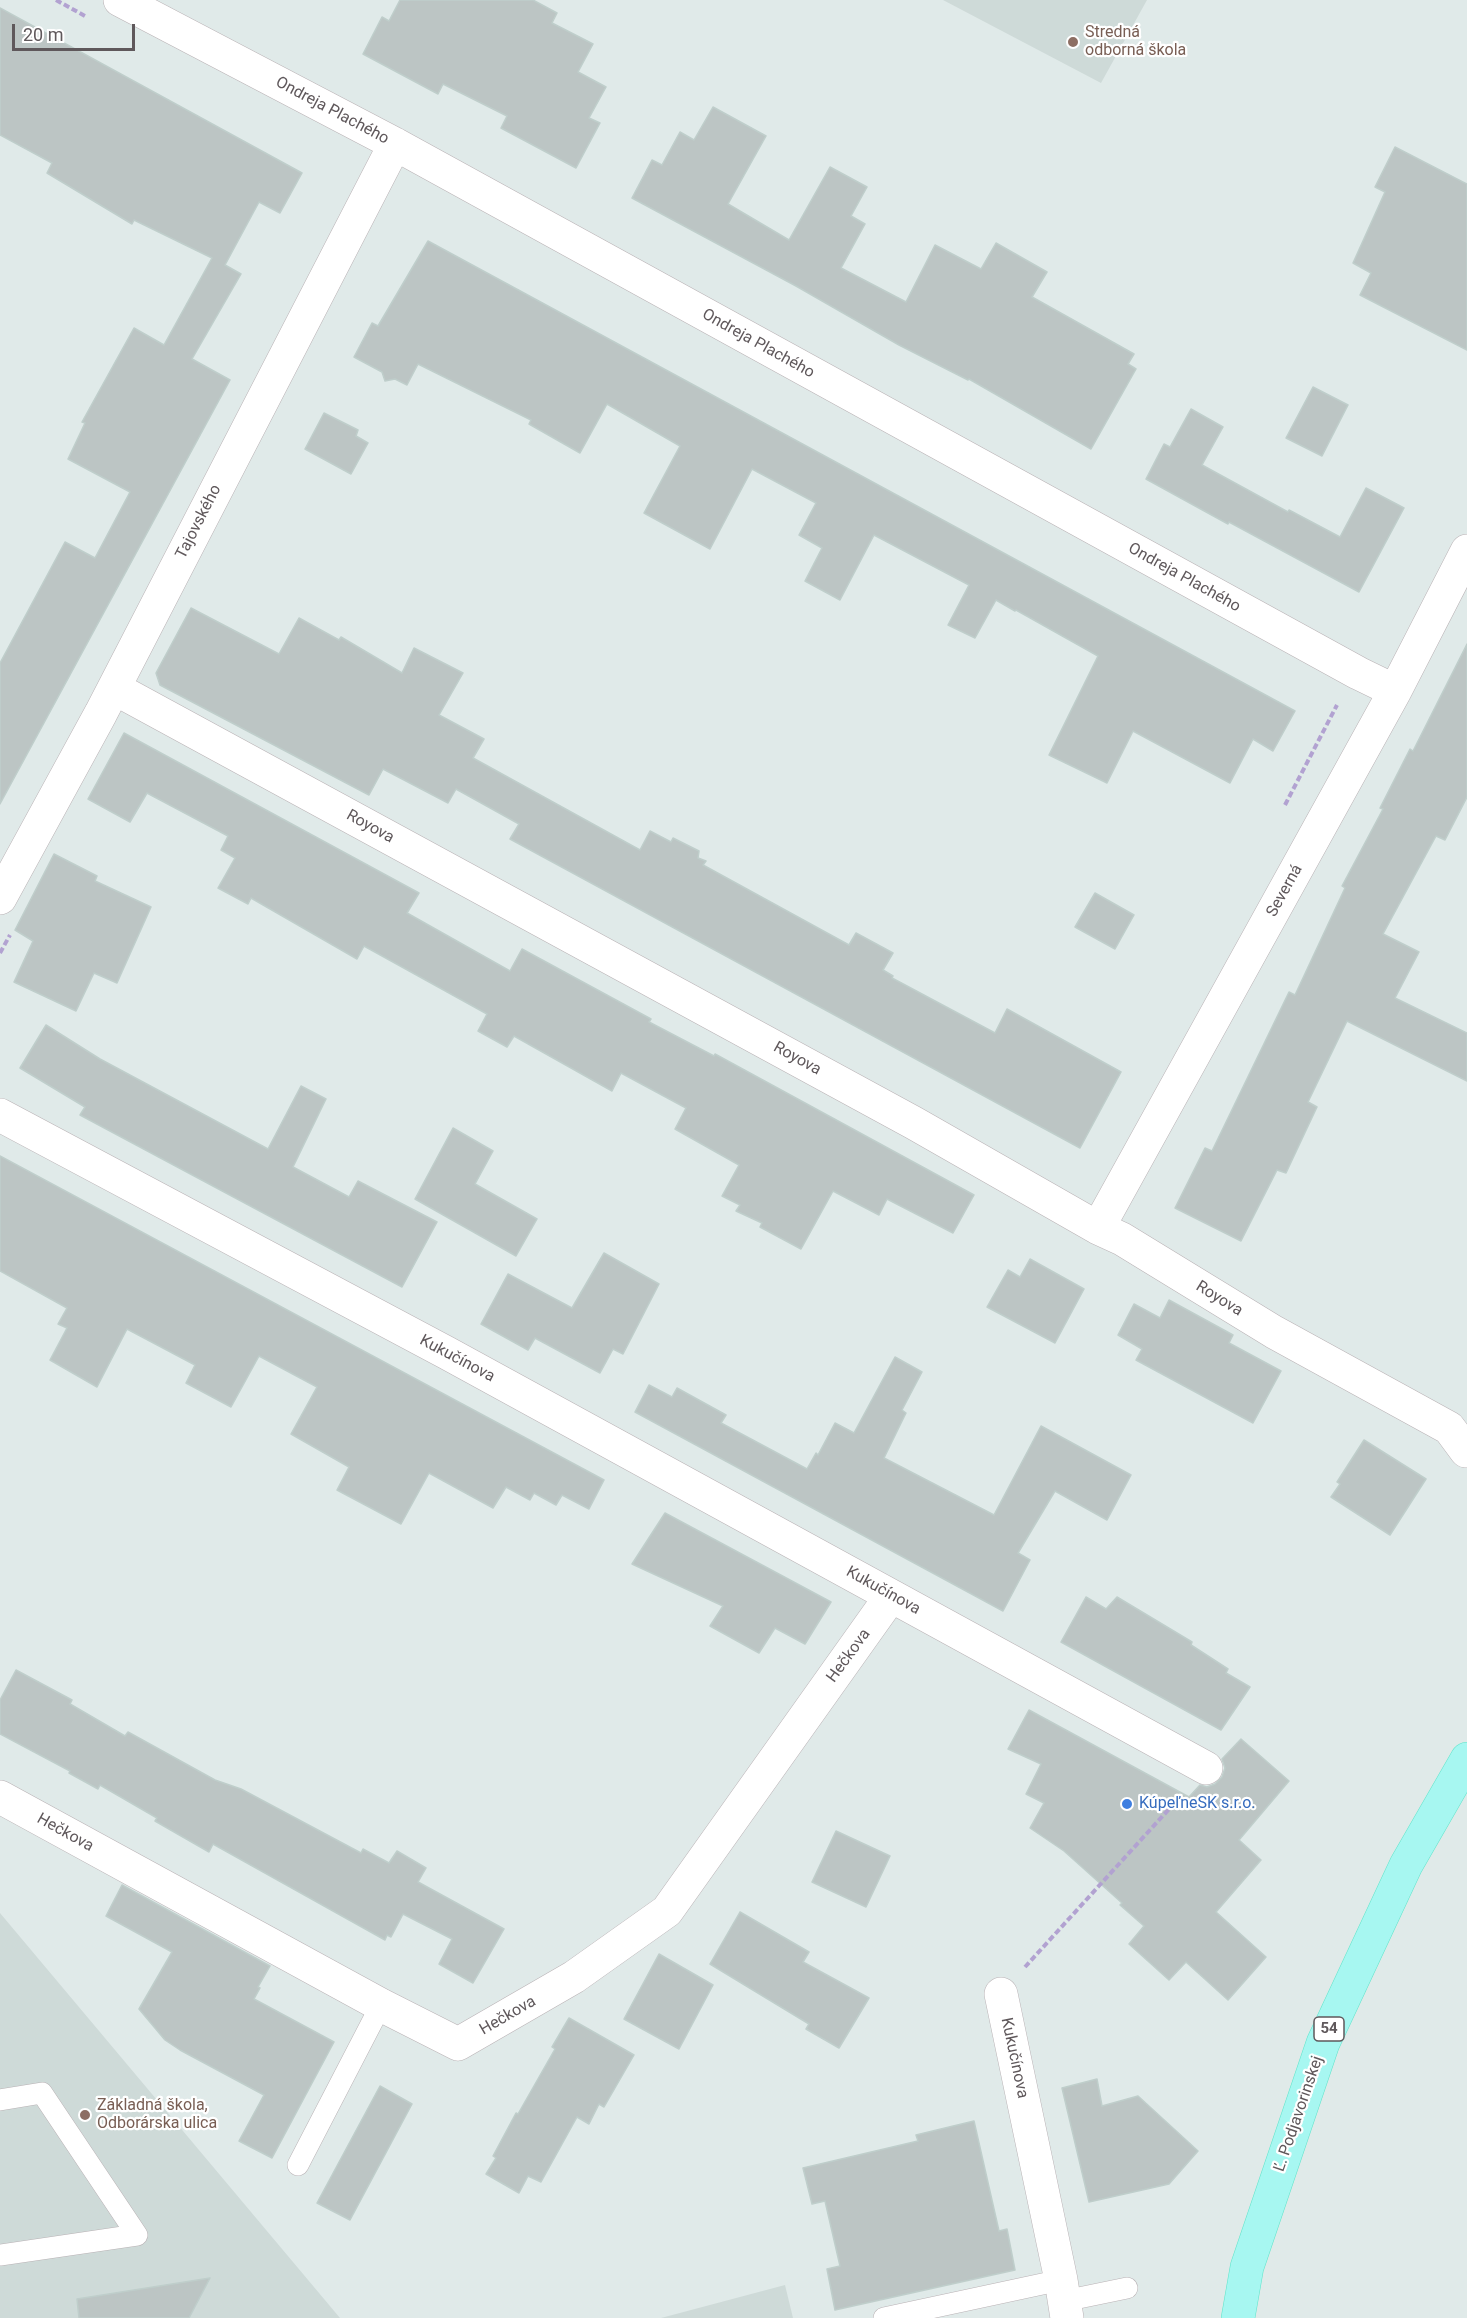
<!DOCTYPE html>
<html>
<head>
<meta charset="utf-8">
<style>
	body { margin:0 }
	#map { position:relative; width:1467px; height:2318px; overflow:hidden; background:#e0eae9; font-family:Roboto,sans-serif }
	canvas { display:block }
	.scale { position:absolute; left:12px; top:24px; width:123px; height:27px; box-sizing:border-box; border:3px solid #5f585b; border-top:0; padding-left:8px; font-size:18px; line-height:21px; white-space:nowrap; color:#5f585b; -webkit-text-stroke:4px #fff; paint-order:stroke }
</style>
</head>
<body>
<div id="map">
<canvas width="1467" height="2318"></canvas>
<div class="scale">20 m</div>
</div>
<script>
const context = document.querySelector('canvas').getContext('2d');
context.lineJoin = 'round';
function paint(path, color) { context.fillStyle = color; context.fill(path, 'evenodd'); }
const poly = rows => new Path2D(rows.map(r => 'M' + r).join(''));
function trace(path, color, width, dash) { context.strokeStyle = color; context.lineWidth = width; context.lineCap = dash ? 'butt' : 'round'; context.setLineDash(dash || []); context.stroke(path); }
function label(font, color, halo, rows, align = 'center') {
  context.font = font + ' Roboto,sans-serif'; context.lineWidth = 4.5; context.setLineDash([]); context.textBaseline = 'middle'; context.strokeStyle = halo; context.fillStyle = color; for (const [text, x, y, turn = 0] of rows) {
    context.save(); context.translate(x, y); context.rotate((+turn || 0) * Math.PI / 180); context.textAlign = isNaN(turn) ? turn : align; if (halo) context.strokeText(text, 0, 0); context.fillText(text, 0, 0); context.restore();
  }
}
const education = poly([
	[943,0,1147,0,1101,83],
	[0,1913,340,2318,0,2318],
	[785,2285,793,2318,661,2318]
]);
const building = poly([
	[400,0,533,0,557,13,552,23,593,44,578,72,606,87,589,118,600,123,576,168,501,128,507,116,443,84,438,94,363,54,382,17,389,21,400,0],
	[0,8,302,173,280,213,259,202,225,265,241,274,192,359,230,380,0,804,0,663,65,542,95,558,130,492,68,459,85,423,82,422,134,328,164,345,212,258,134,220,132,224,47,173,52,163,0,135,0,8],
	[713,107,766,136,728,204,789,240,830,167,867,187,851,216,865,224,841,268,906,302,935,245,981,269,996,243,1047,272,1032,297,1134,354,1128,364,1136,369,1091,449,969,379,968,380,899,345,796,286,632,198,652,160,662,165,680,132,694,140,713,107],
	[1395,147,1467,184,1467,350,1360,295,1371,273,1353,263,1385,192,1375,187,1395,147],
	[428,241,1295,711,1273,751,1253,739,1230,783,1133,731,1107,783,1049,755,1098,656,1016,610,1015,611,996,600,975,638,948,625,969,585,874,535,840,600,805,581,822,548,799,535,816,503,752,469,710,549,644,513,680,446,607,404,580,453,529,424,531,420,418,364,407,385,395,379,385,381,382,372,354,357,372,323,378,326,428,241],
	[1313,387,1348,405,1322,456,1286,438,1313,387],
	[1191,409,1223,427,1202,465,1288,512,1289,510,1340,537,1366,488,1404,508,1359,592,1229,522,1228,524,1146,479,1164,444,1170,447,1191,409],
	[324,413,358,430,356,436,368,443,351,474,305,449,324,413],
	[191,608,279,654,299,618,339,640,341,637,402,673,414,648,463,673,439,715,484,739,473,758,640,850,650,831,671,842,673,838,699,851,698,858,706,861,703,865,849,945,856,933,893,953,883,970,893,976,892,978,995,1033,1007,1009,1121,1072,1080,1148,510,839,519,824,456,789,448,803,383,769,369,795,160,685,156,673,191,608],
	[1467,644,1467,797,1445,840,1436,836,1383,934,1419,952,1395,998,1467,1033,1467,1081,1347,1021,1308,1102,1317,1107,1286,1173,1277,1170,1241,1241,1175,1208,1205,1148,1212,1151,1289,992,1295,995,1345,888,1342,886,1383,809,1380,808,1410,749,1413,751,1467,644],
	[124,733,419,893,407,913,510,971,522,949,651,1019,649,1022,714,1056,715,1054,974,1195,953,1233,887,1199,879,1215,833,1191,801,1249,760,1227,762,1223,736,1211,740,1205,722,1196,739,1165,675,1129,686,1108,621,1073,612,1091,514,1036,507,1047,478,1031,487,1014,364,946,357,959,251,898,248,904,218,888,235,858,221,850,228,836,147,793,130,822,88,799,124,733],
	[54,854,97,876,95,881,151,907,117,983,94,973,76,1011,14,982,33,941,15,930,54,854],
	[1095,893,1134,915,1115,949,1075,927,1095,893],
	[46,1025,100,1059,268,1149,301,1086,326,1099,293,1167,349,1197,358,1181,437,1222,402,1287,80,1115,85,1107,20,1068,46,1025],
	[453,1128,493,1151,475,1184,537,1219,516,1256,415,1199,453,1128],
	[0,1156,604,1480,589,1509,562,1495,556,1505,534,1493,530,1500,506,1487,493,1508,429,1473,401,1524,337,1490,349,1467,291,1434,317,1387,259,1356,231,1407,186,1383,195,1365,127,1329,97,1387,50,1360,67,1328,58,1324,67,1308,0,1271,0,1156],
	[604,1253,659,1284,623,1354,613,1349,600,1373,535,1338,528,1350,481,1324,508,1274,572,1308,604,1253],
	[1030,1259,1084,1289,1055,1343,987,1307,1008,1270,1020,1277,1030,1259],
	[1169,1300,1233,1335,1229,1343,1281,1371,1253,1423,1136,1360,1142,1349,1118,1335,1134,1304,1160,1318,1169,1300],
	[895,1357,922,1372,902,1410,906,1413,884,1458,994,1515,1041,1426,1131,1475,1107,1520,1055,1491,1018,1553,1030,1560,1003,1611,635,1412,649,1385,672,1397,677,1388,726,1415,721,1423,807,1469,816,1453,818,1455,835,1423,854,1433,895,1357],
	[1364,1440,1426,1479,1390,1535,1331,1497,1340,1484,1337,1482,1364,1440],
	[665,1513,831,1602,805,1644,775,1628,759,1653,710,1626,723,1606,632,1564,665,1513],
	[1086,1597,1106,1609,1117,1597,1192,1642,1191,1645,1228,1669,1226,1673,1250,1687,1221,1730,1061,1642,1086,1597],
	[16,1670,72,1700,70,1704,125,1736,128,1732,215,1780,241,1789,361,1853,363,1849,389,1863,397,1851,426,1868,418,1882,504,1929,473,1983,439,1964,452,1939,403,1914,391,1937,387,1935,385,1940,213,1844,209,1852,155,1821,157,1818,100,1785,98,1789,69,1773,70,1771,0,1734,0,1700,16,1670],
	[1029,1710,1189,1797,1200,1785,1207,1787,1215,1784,1222,1777,1225,1768,1222,1759,1241,1739,1289,1781,1239,1840,1261,1860,1216,1912,1266,1957,1228,2000,1186,1962,1169,1980,1129,1944,1144,1926,1120,1905,1122,1903,1064,1851,1030,1828,1044,1803,1026,1794,1041,1764,1008,1749,1029,1710],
	[836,1831,890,1856,866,1907,812,1882,836,1831],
	[122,1885,270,1966,258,1987,260,1988,254,1999,334,2042,272,2158,239,2141,264,2095,180,2050,165,2040,139,2009,172,1952,106,1916,122,1885],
	[740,1912,809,1952,803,1962,869,1998,839,2048,806,2029,809,2024,710,1964,740,1912],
	[659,1954,713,1985,679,2049,624,2019,659,1954],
	[569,2018,634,2055,604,2107,599,2104,589,2124,577,2117,541,2182,528,2176,519,2193,486,2174,496,2158,493,2156,516,2113,518,2114,555,2049,552,2047,569,2018],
	[1097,2079,1102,2106,1138,2096,1198,2151,1169,2184,1089,2202,1062,2088,1097,2079],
	[380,2086,412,2104,350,2220,317,2203,380,2086],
	[974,2121,999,2231,1007,2229,1015,2270,835,2310,827,2269,840,2266,825,2201,812,2204,803,2168,918,2141,916,2135,974,2121],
	[210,2278,189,2318,79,2318,77,2299,210,2278]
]);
const path = poly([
	[56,0,85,16],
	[1285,805,1337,705],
	[0,953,10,935],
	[1025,1967,1180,1797]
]);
const lane = poly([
	[0,2100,42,2093,137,2235,0,2255],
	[298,2165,381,2005],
	[1064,2301,1127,2288],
	[884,2318,1061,2280]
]);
const street = poly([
	[120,0,395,144,1358,673,1395,691],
	[114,688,914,1123,1098,1228,1122,1239,1274,1332,1449,1428,1466,1451],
	[0,898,101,713,395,144],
	[0,1115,447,1353,1206,1768],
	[1098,1228,1395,691,1467,551],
	[0,1797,381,2005,458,2044,574,1977,667,1911,891,1596],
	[1001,1994,1061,2280,1067,2318]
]);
const primary = poly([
	[1238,2318,1247,2267,1323,2043,1406,1865,1467,1759]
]);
const markers = [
	[1073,42,6,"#8d6e63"],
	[1127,1804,6,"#3f7fe0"],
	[85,2115,6,"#8d6e63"]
];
const shields = [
	[1329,2029,30]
];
const shieldNames = [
	["54",1329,2029]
];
const educationNames = [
	["Stredná",1085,33],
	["odborná škola",1085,51],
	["Základná škola,",97,2106],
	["Odborárska ulica",97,2124]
];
const streetNames = [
	["Ondreja Plachého",332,111,28],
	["Ondreja Plachého",758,344,29],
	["Tajovského",199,522,-63],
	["Ondreja Plachého",1184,578,29],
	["Royova",370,827,29],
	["Severná",1285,891,-61],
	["Royova",797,1059,29],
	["Royova",1219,1299,32],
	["Kukučínova",457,1359,28],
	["Kukučínova",883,1591,29],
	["Hečkova",849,1656,-54],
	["Hečkova",65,1833,29],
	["Hečkova",508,2016,-30],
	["Kukučínova",1014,2058,78],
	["Ľ. Podjavorinskej",1299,2114,-71]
];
const shopNames = [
	["KúpeľneSK s.r.o.",1139,1804]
];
paint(education, '#cedad8');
paint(building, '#bcc5c4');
trace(building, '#bfcecb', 1.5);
trace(lane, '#b9b2b5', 22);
trace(street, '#b9b2b5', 34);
trace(primary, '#5fe4ca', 34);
trace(path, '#b2a2d1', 4, [6, 3]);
trace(lane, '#fff', 21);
trace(street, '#fff', 33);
trace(primary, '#a7f7f1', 33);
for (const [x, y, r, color] of markers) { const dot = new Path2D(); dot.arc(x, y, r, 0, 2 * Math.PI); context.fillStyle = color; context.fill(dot); trace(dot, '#fff', 2); }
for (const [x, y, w] of shields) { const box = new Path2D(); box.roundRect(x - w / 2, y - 12, w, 24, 4.5); context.fillStyle = '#fff'; context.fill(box); trace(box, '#5f585b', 1.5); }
label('bold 15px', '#5f585b', null, shieldNames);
label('16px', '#785e54', '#fff', educationNames, 'left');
label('16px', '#5f585b', '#fff', streetNames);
label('16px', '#366cbe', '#fff', shopNames, 'left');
</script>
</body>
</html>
